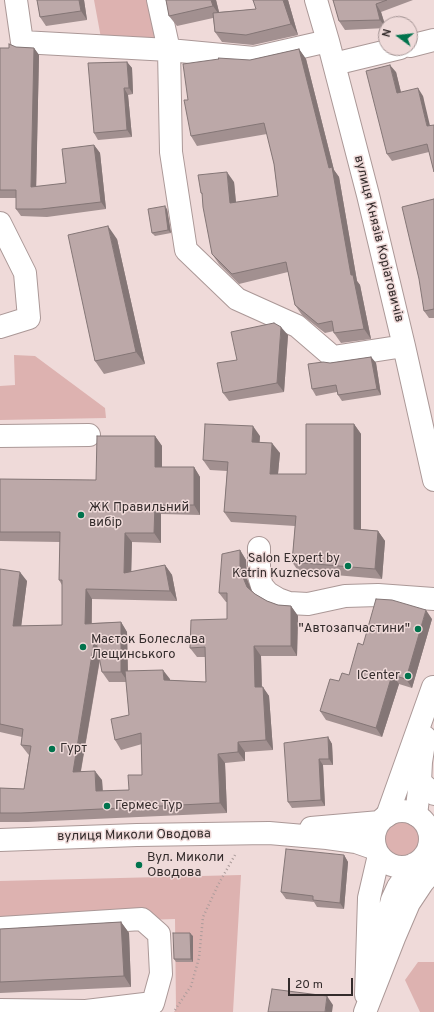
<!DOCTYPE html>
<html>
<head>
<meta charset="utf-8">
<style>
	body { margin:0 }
	#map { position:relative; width:434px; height:1012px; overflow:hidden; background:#efdad9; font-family:Overpass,sans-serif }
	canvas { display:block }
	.north { position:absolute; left:378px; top:16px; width:40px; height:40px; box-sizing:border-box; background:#efdad9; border:1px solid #a49494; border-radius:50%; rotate:285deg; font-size:11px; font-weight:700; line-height:16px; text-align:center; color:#342c2c }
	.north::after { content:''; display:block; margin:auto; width:14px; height:18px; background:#01734d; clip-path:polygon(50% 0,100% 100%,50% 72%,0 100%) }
	.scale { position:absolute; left:288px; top:978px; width:65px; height:18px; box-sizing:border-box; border:2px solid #342c2c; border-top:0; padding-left:5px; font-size:12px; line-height:14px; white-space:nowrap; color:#342c2c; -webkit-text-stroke:3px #efdad9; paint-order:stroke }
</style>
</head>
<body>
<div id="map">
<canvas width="434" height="1012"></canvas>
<div class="north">N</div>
<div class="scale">20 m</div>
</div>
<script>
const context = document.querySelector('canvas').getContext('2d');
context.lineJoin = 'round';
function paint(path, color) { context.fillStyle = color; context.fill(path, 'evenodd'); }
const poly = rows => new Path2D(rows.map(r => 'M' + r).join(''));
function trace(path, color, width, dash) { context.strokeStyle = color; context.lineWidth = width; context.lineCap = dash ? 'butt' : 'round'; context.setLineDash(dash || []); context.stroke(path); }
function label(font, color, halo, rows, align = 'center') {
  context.font = font + ' Overpass,sans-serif'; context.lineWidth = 3; context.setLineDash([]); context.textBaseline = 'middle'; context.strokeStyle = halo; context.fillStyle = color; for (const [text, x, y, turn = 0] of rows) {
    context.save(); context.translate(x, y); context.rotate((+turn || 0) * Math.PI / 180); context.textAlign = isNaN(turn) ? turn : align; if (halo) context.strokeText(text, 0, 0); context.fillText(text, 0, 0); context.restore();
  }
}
const green = poly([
	[94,0,150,0,159,42,101,38],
	[14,355,35,356,105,408,106,418,0,420,0,386,15,385],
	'385 839a17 17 0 1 1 34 0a17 17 0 1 1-34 0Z',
	[241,875,233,1012,174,1012,176,1009,175,919,0,925,0,881],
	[418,962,434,962,434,1012,420,1012,405,980]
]);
const path = poly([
	[175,1010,191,986,199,958,203,917,218,885,235,855]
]);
const minor = poly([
	[16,0,22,42,169,50,254,58,328,41],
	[158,0,169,50,171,152,186,250,237,299,297,326,333,357,404,346],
	[316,0,328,41,368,195,404,346,434,480],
	[410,46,434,40],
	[334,64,400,48],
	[0,223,25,273,29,318,0,327],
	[0,436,89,435],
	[259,548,259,576,262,586,268,593,278,599,289,603,308,604,345,596,378,595,434,599],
	[416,815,420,782,421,762,425,737],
	[387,816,433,687],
	[0,928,142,919,159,934,161,974,153,1003,86,1011,0,1010]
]);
const major = poly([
	[420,782,434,794],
	'374 839a28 28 0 1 1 56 0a28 28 0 1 1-56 0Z',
	[311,828,380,822],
	[0,840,137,835,269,833,327,838,356,842,376,849],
	[382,938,392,900,398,887,414,864],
	[366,995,369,898,379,855],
	[365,1012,394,938,409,903,423,882,434,870]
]);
const wall = poly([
	[37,0,84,0,87,20,46,26,40,17],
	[166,0,216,0,219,12,256,9,288,0,298,35,253,45,222,42,215,32,213,18,177,26,169,16],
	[333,0,413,0,381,12,386,28,345,30,339,21],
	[16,47,34,48,39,55,36,187,66,183,94,145,100,153,106,209,47,217,21,216,16,209,16,198,0,198,0,48,9,48],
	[299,49,306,59,334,170,339,177,357,281,360,285,371,339,341,343,334,333,334,331,325,333,302,315,295,305,288,272,239,284,219,264,212,254,203,196,201,193,234,182,236,203,278,196,274,164,267,134,197,146,191,136,188,100,250,60],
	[127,62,132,68,133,94,128,95,132,137,98,140,94,133],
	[396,72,401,92,423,96,429,152,392,161,387,154],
	[434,199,434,318,429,318,424,311],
	[167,209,171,233,155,236,152,233],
	[117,239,145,364,104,374,95,361],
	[288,335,284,392,229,401,223,393,237,360],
	[371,357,376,363,381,395,342,401,338,395,337,392,316,396,312,389,330,363],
	[354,424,361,434,361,529,378,531,385,541,382,579,299,572,292,562,295,526,231,522,224,512,227,471,210,470,203,460,260,436,259,443,280,453,278,474,306,474],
	[155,436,162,446,162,467,194,467,200,477,200,515,161,514,161,543,132,542,131,572,165,565,172,575,177,601,92,599,92,623,121,622,127,632,128,671,170,679,170,680,206,682,205,657,197,657,190,648,227,619,227,602,226,602,219,593,240,550,246,560,247,579,252,591,255,594,267,601,278,605,291,606,298,616,297,656,261,656,262,687,269,696,273,750,245,752,245,761,225,763,227,813,28,822,0,822,0,788,24,789,29,755,28,754,21,745,22,737,0,732,0,569,27,581,21,626,62,625,62,585,59,580,60,542,0,541,0,479,96,480],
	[100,660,102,672,109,682,126,682,129,715,115,740,121,750,142,744,142,775,129,790,103,791,102,780,81,771],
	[432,619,412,688,399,684,382,737,326,720,320,711,349,675,363,645],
	[328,737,332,744,333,765,323,765,325,806,292,808,288,802],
	[344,855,348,862,344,909,317,907,314,902,286,899,281,892],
	[121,922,129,933,131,987,0,993,0,929],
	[193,936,193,962,176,962,174,959]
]);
const shadedWall = poly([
	[79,0,84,0,87,20,81,11],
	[211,0,216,0,220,16,213,6],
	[283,0,288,0,298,35,291,24],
	[376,4,381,12,386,28,380,20],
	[34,48,39,55,36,195,31,187],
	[299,49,306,59,334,170,339,177,357,281,360,285,371,339,364,329,351,275,329,168],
	[127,62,132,68,133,94,129,88],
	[390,65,396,72,403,101,397,93],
	[124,88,128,95,132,137,127,130],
	[418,88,423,96,432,134,427,126],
	[94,145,100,153,106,209,101,202],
	[227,172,234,182,237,213,230,203],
	[165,206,167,209,171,233,168,230],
	[108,226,117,239,145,364,136,352],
	[281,327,288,335,284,392,277,383],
	[371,357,376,363,381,395,377,389],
	[354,424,361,434,361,539,354,529],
	[253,426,260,436,259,452,252,442],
	[155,436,162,446,162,476,155,467],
	[272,443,280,453,277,484,270,474],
	[194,467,200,477,200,515,194,505],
	[155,505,161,514,161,543,154,533],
	[378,531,385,541,382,579,375,569],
	[125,533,132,542,131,582,124,573],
	[240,550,246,560,247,579,254,597,247,587,240,570],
	[165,565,172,575,177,601,170,591],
	[20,572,27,581,20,636,13,626],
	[86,589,92,599,91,633,85,624],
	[291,606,298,616,297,656,291,646],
	[426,610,432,619,412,688,406,679],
	[121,622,127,632,128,682,121,672],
	[95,636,102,646,79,781,73,772],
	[254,646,261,656,262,697,255,687],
	[163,670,170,679,170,689,164,680],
	[392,675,399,684,382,737,376,728],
	[263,687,269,696,273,750,266,740],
	[328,737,332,744,333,765,329,759],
	[238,742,245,752,245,761,238,752],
	[218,754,225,763,227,813,220,803],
	[319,759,323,765,325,806,321,800],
	[95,771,102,780,103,801,96,791],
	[344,855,348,862,344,909,340,903],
	[121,922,129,933,131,987,124,976],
	[190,933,193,936,193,962,191,959],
	[327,996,333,1005,332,1012,325,1012]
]);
const building = poly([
	[37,0,79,0,81,11,40,17,37,0],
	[166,0,211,0,213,6,169,16,166,0],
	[253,0,283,0,291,24,246,35,215,32,213,13,256,9,253,0],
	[333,0,387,0,376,4,380,20,339,21,333,0],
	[9,44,16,47,34,48,31,187,66,183,62,149,94,145,101,202,41,209,16,209,16,190,0,190,0,48,9,48,9,44],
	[299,49,329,168,332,167,351,275,353,275,364,329,334,333,332,321,318,324,295,305,286,262,232,274,212,254,203,207,202,193,201,193,198,175,227,172,230,203,278,196,274,164,264,123,191,136,184,100,188,100,183,64,219,59,218,58,250,60,299,49],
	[127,62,129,88,124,88,127,130,94,133,88,63,127,62],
	[390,65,397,93,418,88,427,126,434,125,434,172,427,144,387,154,366,71,390,65],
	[434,199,434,309,424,311,419,279,402,207,434,199],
	[165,206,168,230,152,233,148,209,165,206],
	[108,226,136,352,95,361,68,235,108,226],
	[274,323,281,327,277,383,223,393,217,363,237,360,231,332,274,323],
	[371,357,377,389,338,395,336,385,312,389,308,364,323,362,330,363,371,357],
	[205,424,253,426,252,442,272,443,270,474,306,474,306,424,354,424,354,529,378,531,375,569,292,562,296,516,224,512,228,462,203,460,205,424],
	[97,436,155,436,155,467,194,467,194,505,155,505,154,533,125,533,124,573,165,565,170,591,86,589,85,624,121,622,121,672,102,672,95,636,73,772,95,771,96,791,129,790,128,775,142,775,141,733,115,740,111,719,129,715,125,671,163,670,164,680,206,682,205,647,190,648,191,620,227,619,227,593,219,593,222,554,240,550,240,570,247,587,255,594,267,601,278,605,291,606,291,646,254,646,255,687,263,687,266,740,238,742,238,752,218,754,220,803,21,813,0,813,0,788,24,789,31,746,21,745,23,729,0,724,0,569,20,572,13,626,62,625,62,580,59,580,60,532,0,532,0,479,96,480,97,436],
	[376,599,392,600,426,610,406,679,392,675,376,728,320,711,330,679,339,681,342,673,349,675,358,643,363,645,376,599],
	[328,737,329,759,319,759,321,800,288,802,284,743,328,737],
	[286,849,344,855,340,903,313,900,313,896,281,892,286,849],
	[121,922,124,976,0,982,0,929,121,922],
	[173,933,190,933,191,959,174,959,173,933],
	[272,989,327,996,325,1012,268,1012,272,989]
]);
const markers = [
	[81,515,4,"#01734d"],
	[348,566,4,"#01734d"],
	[418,629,4,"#01734d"],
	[83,647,4,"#01734d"],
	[408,676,4,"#01734d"],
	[52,749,4,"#01734d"],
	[107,806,4,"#01734d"],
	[139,865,4,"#01734d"]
];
const streetNames = [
	["вулиця Князів Коріатовичів",378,239,76],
	["вулиця Миколи Оводова",134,836,-1]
];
const poiNames = [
	["ЖК Правильний",89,508],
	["вибір",89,523],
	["Salon Expert by",340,559,"right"],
	["Katrin Kuznecsova",340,574,"right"],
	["\"Автозапчастини\"",410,629,"right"],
	["Маєток Болеслава",91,640],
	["Лещинського",91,655],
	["ICenter",400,676,"right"],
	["Гурт",60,749],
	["Гермес Тур",115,806],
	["Вул. Миколи",147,858],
	["Оводова",147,873]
];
paint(green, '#ddb2b0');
trace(minor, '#ab9897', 24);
trace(major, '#ab9897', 24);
trace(path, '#ac9c9b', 2.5, [1, 3]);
trace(minor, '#fff', 22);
trace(major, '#fff', 22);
paint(wall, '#a29090');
paint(shadedWall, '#847676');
paint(building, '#bca8a8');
trace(building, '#847676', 1);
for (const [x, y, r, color] of markers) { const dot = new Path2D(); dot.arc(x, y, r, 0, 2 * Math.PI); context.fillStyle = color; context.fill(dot); trace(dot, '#efdad9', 1.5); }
label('13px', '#342c2c', '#efdad9', streetNames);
label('13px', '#342c2c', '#efdad9', poiNames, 'left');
</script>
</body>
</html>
